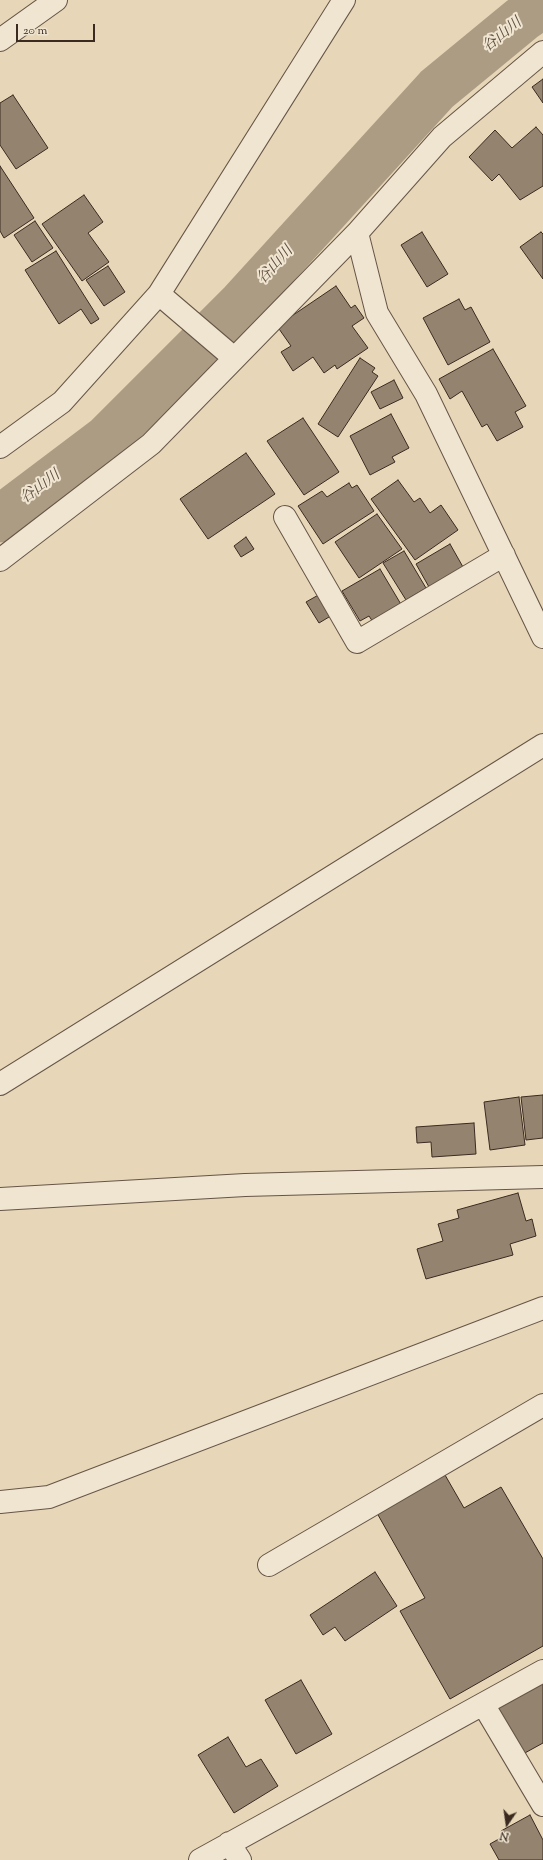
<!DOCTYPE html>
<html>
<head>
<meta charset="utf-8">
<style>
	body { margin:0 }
	#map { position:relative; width:543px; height:1860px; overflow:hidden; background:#e7d7b8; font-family:"Sorts Mill Goudy",serif }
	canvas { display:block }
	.north { position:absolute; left:487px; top:1804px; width:40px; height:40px; -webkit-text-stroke:3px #efe5d1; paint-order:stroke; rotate:193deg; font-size:11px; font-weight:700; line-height:16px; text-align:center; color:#3b2a20 }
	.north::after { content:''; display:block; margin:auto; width:14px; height:18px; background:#3b2a20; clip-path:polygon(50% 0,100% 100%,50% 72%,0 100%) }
	.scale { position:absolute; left:16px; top:24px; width:79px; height:18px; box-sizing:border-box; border:2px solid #3b2a20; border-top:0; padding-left:5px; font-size:12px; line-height:14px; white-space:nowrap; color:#3b2a20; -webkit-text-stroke:3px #efe5d1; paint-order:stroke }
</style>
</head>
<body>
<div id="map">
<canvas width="543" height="1860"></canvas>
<div class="north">N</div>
<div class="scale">20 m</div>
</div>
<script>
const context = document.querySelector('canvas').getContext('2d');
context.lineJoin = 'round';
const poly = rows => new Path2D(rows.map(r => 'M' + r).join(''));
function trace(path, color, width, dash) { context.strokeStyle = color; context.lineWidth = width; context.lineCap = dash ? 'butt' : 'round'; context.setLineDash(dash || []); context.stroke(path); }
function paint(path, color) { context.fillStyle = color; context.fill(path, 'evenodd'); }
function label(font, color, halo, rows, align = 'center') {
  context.font = font + ' "Sorts Mill Goudy","Noto Serif JP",serif'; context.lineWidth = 4; context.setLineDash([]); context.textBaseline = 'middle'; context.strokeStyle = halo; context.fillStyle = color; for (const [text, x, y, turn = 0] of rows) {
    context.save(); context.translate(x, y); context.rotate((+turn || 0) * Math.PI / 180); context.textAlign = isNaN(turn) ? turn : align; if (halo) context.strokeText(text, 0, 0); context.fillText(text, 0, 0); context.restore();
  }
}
const river = poly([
	[0,519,106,439,242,303,437,89,522,19,543,4]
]);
const building = poly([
	[543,79,543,103,532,87,543,79],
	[13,95,48,148,16,169,0,145,0,103,13,95],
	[536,127,543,135,543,186,520,200,499,174,492,181,469,157,495,130,512,148,536,127],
	[0,166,34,218,4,238,0,231,0,166],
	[84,195,103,222,88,233,109,262,82,281,42,224,84,195],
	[35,221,53,248,32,262,14,235,35,221],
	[422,232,448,274,427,287,401,245,422,232],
	[541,232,543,234,543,279,520,247,541,232],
	[56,251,99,319,91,324,81,309,59,324,25,270,56,251],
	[108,266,125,292,104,306,86,280,108,266],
	[336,286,351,308,355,305,364,318,352,326,368,348,337,369,335,365,324,373,313,357,293,371,281,352,291,346,277,326,336,286],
	[459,299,465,310,471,307,490,342,448,365,423,318,459,299],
	[493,349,526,406,515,412,523,427,497,441,487,424,482,427,462,391,450,399,439,379,493,349],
	[360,358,375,368,372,372,378,376,338,437,318,424,360,358],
	[394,380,403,398,380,409,371,392,394,380],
	[391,414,409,448,392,457,395,462,370,475,350,436,391,414],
	[303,418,339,472,304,495,267,441,303,418],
	[246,453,275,494,208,539,180,499,246,453],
	[398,480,414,502,420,498,430,513,441,505,458,530,415,560,371,499,398,480],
	[349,483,352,488,357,485,374,511,323,544,298,506,322,491,327,497,349,483],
	[377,514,402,549,359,578,335,542,377,514],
	[246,537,254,549,241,557,234,546,246,537],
	[450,544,463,567,429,587,416,564,450,544],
	[404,551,426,588,406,600,383,563,404,551],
	[380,569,402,606,373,622,369,616,360,621,342,591,380,569],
	[322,593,334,614,319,623,306,602,322,593],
	[543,1095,543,1138,526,1140,521,1097,543,1095],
	[519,1097,525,1145,490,1150,484,1102,519,1097],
	[474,1123,476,1154,432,1157,431,1142,417,1143,416,1127,474,1123],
	[518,1193,526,1221,532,1219,536,1236,510,1244,513,1255,426,1279,417,1249,443,1241,438,1224,459,1218,457,1210,518,1193],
	[441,1468,464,1508,501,1487,543,1559,543,1646,450,1699,400,1611,425,1598,373,1506,441,1468],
	[375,1572,397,1606,345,1641,335,1627,323,1635,310,1615,375,1572],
	[301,1680,332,1734,296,1754,265,1700,301,1680],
	[543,1682,543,1743,523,1754,497,1706,543,1682],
	[228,1737,246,1767,261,1759,278,1786,234,1813,198,1755,228,1737],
	[530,1815,543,1840,543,1860,499,1860,490,1844,504,1836,501,1831,530,1815]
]);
const minor = poly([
	[0,40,56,0],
	[357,233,377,313,426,394,543,637],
	[159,294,234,358],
	[0,447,62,402,159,294,344,0],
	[285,517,357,642,504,555],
	[0,560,151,444,357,233,442,137,543,52],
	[0,1084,543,745],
	[0,1199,245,1185,543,1177],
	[0,1502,49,1497,543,1308],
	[269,1565,543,1405],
	[483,1704,543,1805],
	[229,1843,240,1860],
	[200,1860,543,1671]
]);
const waterNames = [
	["谷山川",503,36,-39],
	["谷山川",276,266,-48],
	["谷山川",41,488,-37]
];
trace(river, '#ad9c84', 47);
paint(building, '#94846f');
trace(building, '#3b2a20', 1);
trace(minor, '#665546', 24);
trace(minor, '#efe5d1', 22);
label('italic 15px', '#5d4c3e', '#efe5d1', waterNames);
</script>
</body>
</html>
